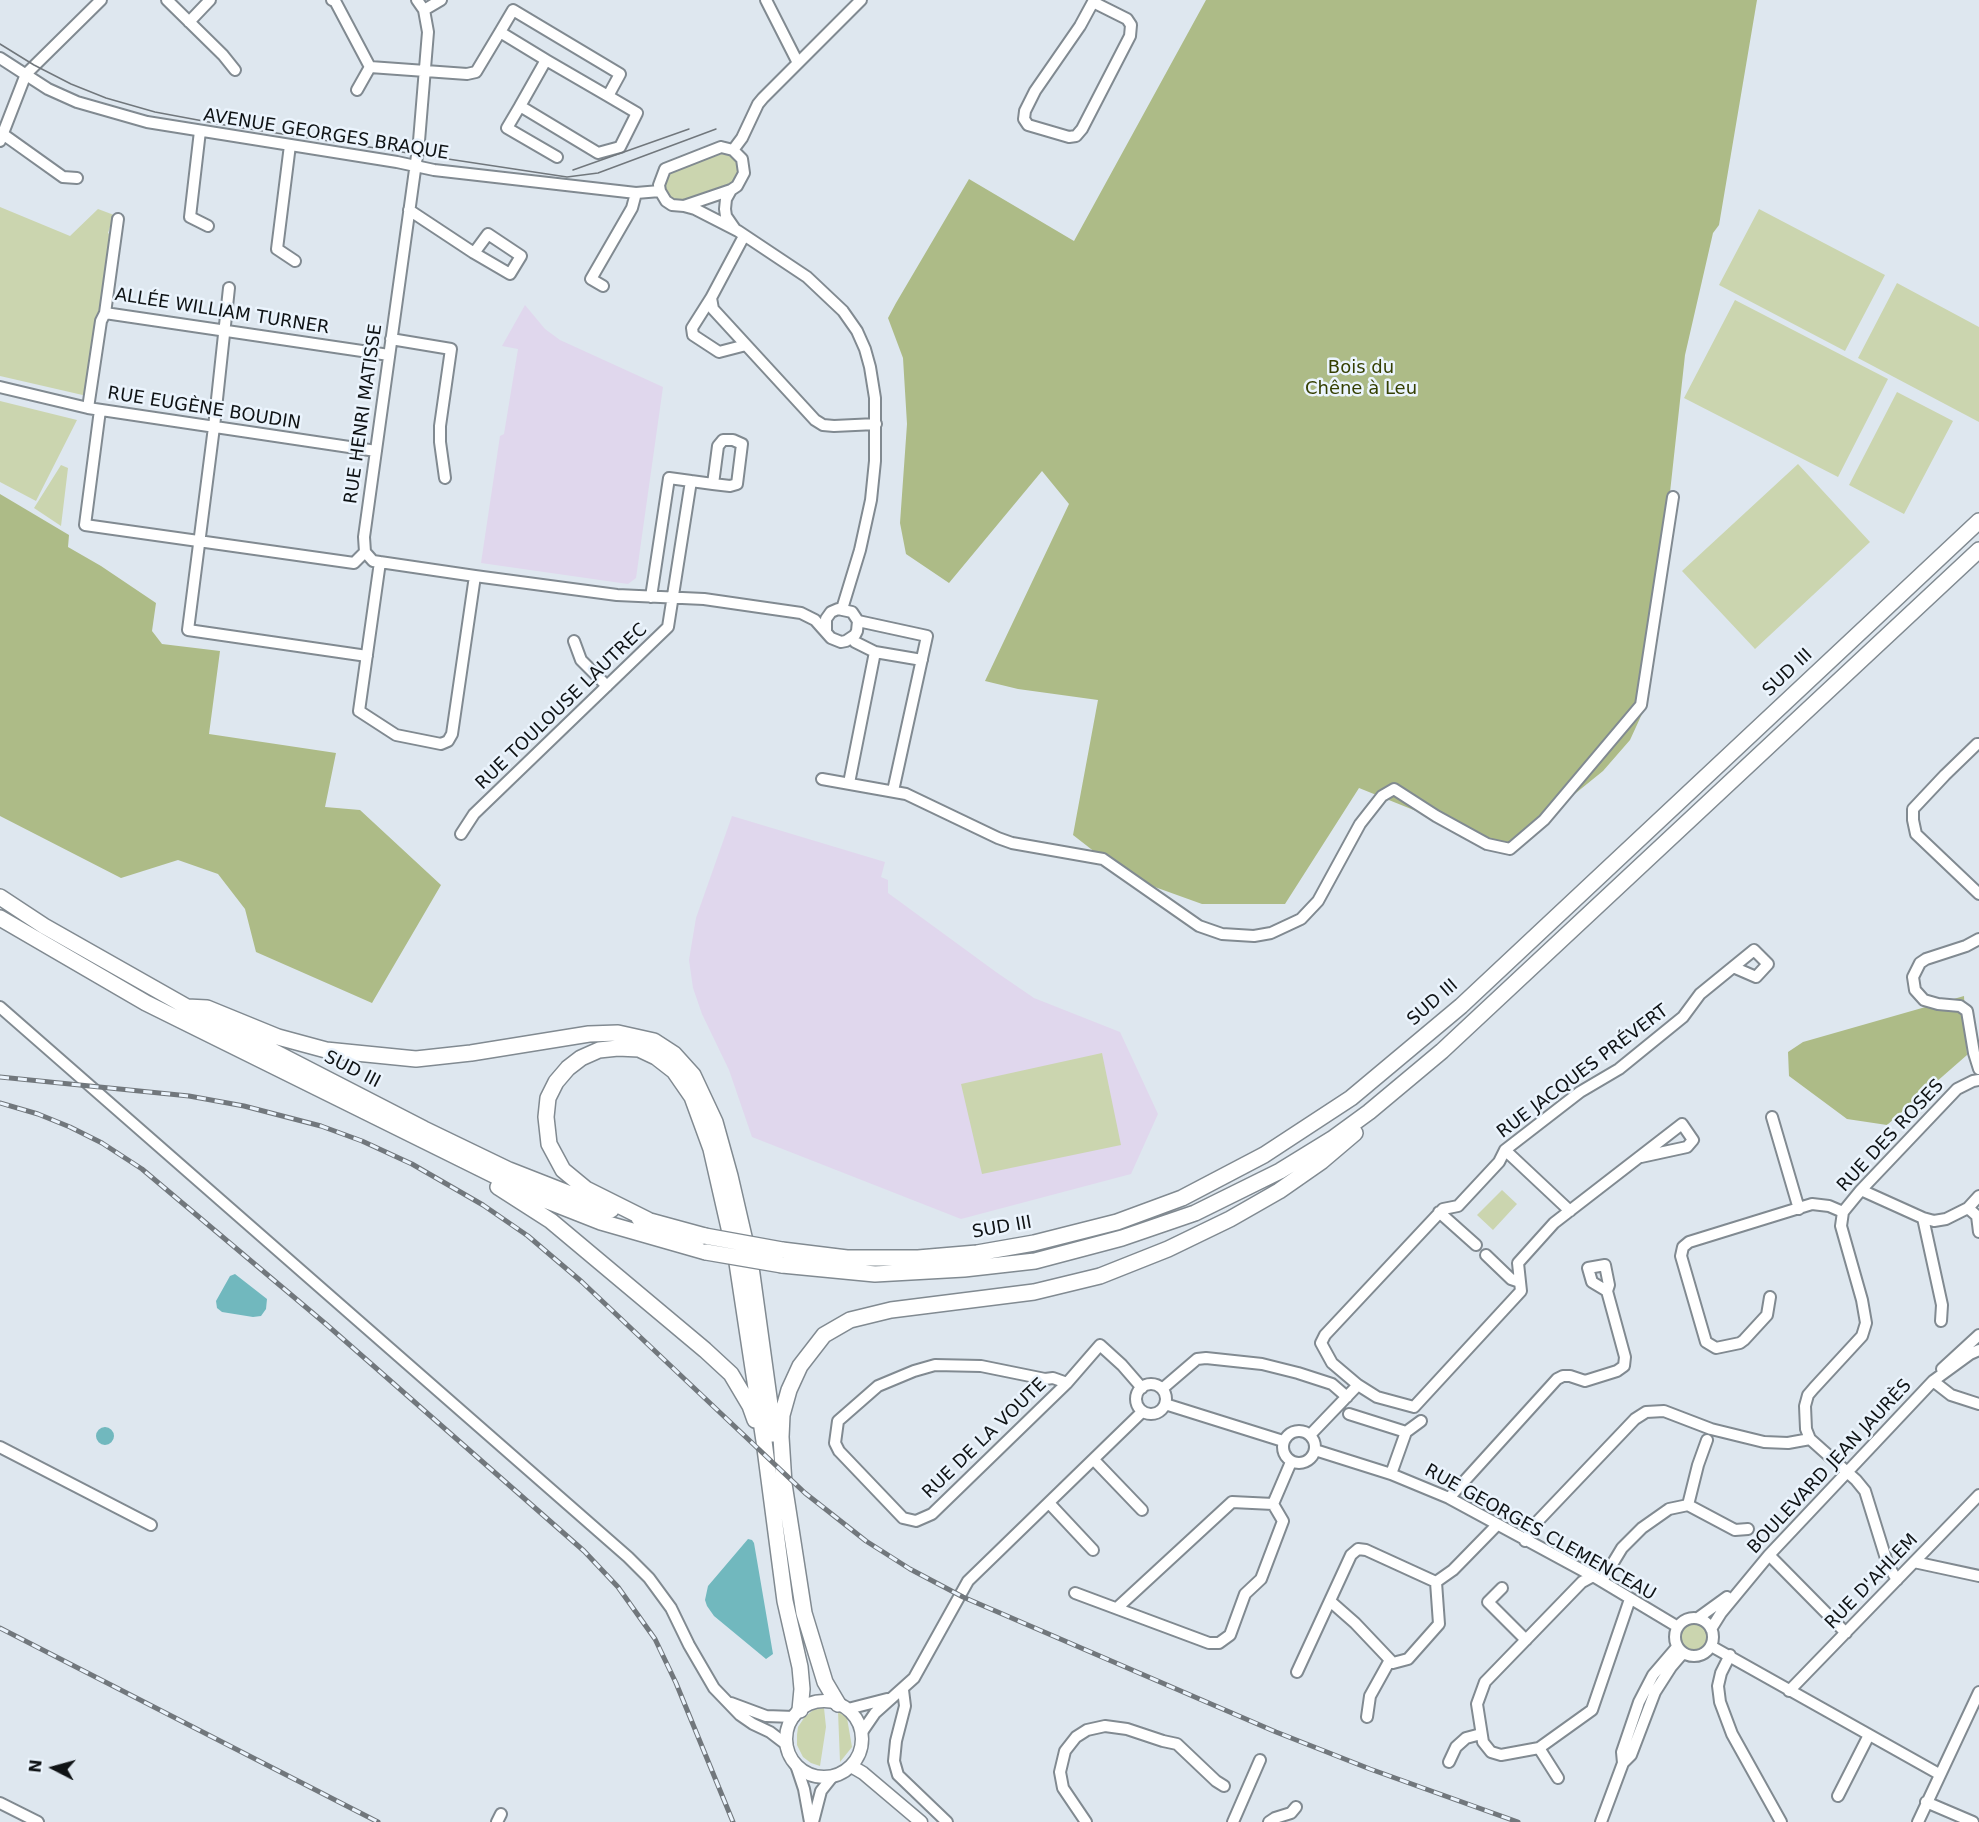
<!DOCTYPE html>
<html>
<head>
<meta charset="utf-8">
<style>
	body { margin:0 }
	#map { position:relative; width:1979px; height:1822px; overflow:hidden; background:#dee7ef; font-family:"DejaVu Sans",sans-serif }
	canvas { display:block }
	.north { position:absolute; left:24px; top:1738px; width:60px; height:60px; -webkit-text-stroke:4px #ebf4fd; paint-order:stroke; rotate:276deg; font-size:16px; font-weight:700; line-height:24px; text-align:center; color:#0f1315 }
	.north::after { content:''; display:block; margin:auto; width:21px; height:27px; background:#0f1315; clip-path:polygon(50% 0,100% 100%,50% 72%,0 100%) }
</style>
</head>
<body>
<div id="map">
<canvas width="1979" height="1822"></canvas>
<div class="north">N</div>
</div>
<script>
const context = document.querySelector('canvas').getContext('2d');
context.lineJoin = 'round';
function paint(path, color) { context.fillStyle = color; context.fill(path, 'evenodd'); }
const poly = rows => new Path2D(rows.map(r => 'M' + r).join(''));
function trace(path, color, width, dash) { context.strokeStyle = color; context.lineWidth = width; context.lineCap = dash ? 'butt' : 'round'; context.setLineDash(dash || []); context.stroke(path); }
function label(font, color, halo, rows, align = 'center') {
  context.font = font + ' "DejaVu Sans",sans-serif'; context.lineWidth = 5; context.setLineDash([]); context.textBaseline = 'middle'; context.strokeStyle = halo; context.fillStyle = color; for (const [text, x, y, turn = 0] of rows) {
    context.save(); context.translate(x, y); context.rotate((+turn || 0) * Math.PI / 180); context.textAlign = isNaN(turn) ? turn : align; if (halo) context.strokeText(text, 0, 0); context.fillText(text, 0, 0); context.restore();
  }
}
const education = poly([
	[525,305,545,329,560,340,663,387,636,578,628,584,481,563,500,436,504,434,518,349,502,346],
	[732,816,885,862,881,877,888,880,888,893,996,972,1034,998,1120,1032,1158,1114,1131,1174,961,1219,752,1137,729,1070,702,1014,693,988,689,960,696,918]
]);
const green = poly([
	[722,154,731,156,738,163,738,173,734,182,682,200,673,199,668,194,665,187,667,178,671,171],
	[0,207,70,236,98,209,114,215,108,233,112,236,102,309,99,309,87,396,0,376],
	[1759,209,1885,275,1845,351,1719,285],
	[1897,283,1979,327,1979,422,1858,358],
	[1735,300,1888,379,1838,477,1684,398],
	[1897,392,1953,421,1904,514,1849,485],
	[0,401,77,420,36,501,0,482],
	[1798,464,1870,542,1755,649,1682,571],
	[61,465,68,468,61,526,34,508],
	[1102,1053,1121,1145,982,1174,961,1084],
	[1502,1190,1517,1204,1493,1230,1477,1215],
	'1681 1637a13 13 0 1 1 26 0a13 13 0 1 1-26 0Z',
	[824,1708,826,1727,820,1766,811,1763,803,1757,797,1745,797,1735,798,1727,804,1718,813,1710],
	[838,1711,847,1718,852,1747,840,1762]
]);
const forest = poly([
	[1206,0,1757,0,1719,225,1713,233,1685,355,1647,703,1630,740,1603,771,1508,848,1359,788,1285,904,1202,904,1127,877,1073,835,1098,700,1018,689,985,681,1069,504,1042,471,949,583,906,554,900,523,907,424,903,358,888,318,896,303,969,179,1074,241],
	[0,494,69,535,68,547,101,566,156,603,152,631,162,644,220,651,209,734,336,753,325,807,360,810,441,885,372,1003,256,952,245,909,218,874,178,860,121,878,0,816],
	[1964,996,1967,1055,1887,1125,1847,1119,1789,1076,1788,1052,1803,1042]
]);
const water = poly([
	[235,1274,267,1299,266,1309,261,1316,253,1317,222,1312,217,1308,216,1301,230,1276],
	'96 1436a9 9 0 1 1 18 0a9 9 0 1 1-18 0Z',
	[748,1539,752,1540,754,1543,773,1654,766,1659,714,1616,707,1606,705,1600,708,1586]
]);
const minor = poly([
	[167,0,223,55,235,70],
	[332,0,335,1,370,67,467,74,476,72,500,32,513,10,620,74,608,96,637,113,620,147,598,153,520,106,546,60,500,32],
	[417,0,424,10,428,32,419,141,364,537,365,552,373,561,475,576,617,595,704,599,801,613,815,620,831,638,841,642,846,641,855,635,857,631,858,621,852,612,838,609,831,612,826,619,826,631],
	[766,0,798,63],
	[1093,2,1127,19,1131,25,1130,36,1082,129,1076,136,1069,137,1028,125,1024,119,1025,111,1035,91,1080,26,1093,2,1094,0],
	[424,10,441,0],
	[189,22,210,0],
	[0,58,48,89,77,102,147,122,397,162,434,170,636,193,660,191],
	[546,60,608,96],
	[357,90,370,67],
	[520,106,507,128,557,157],
	[200,131,190,217,208,226],
	[0,132,63,177,77,178],
	[0,141,26,74,101,0],
	[290,145,277,249,295,261],
	[721,147,733,150,742,159,744,173,737,186,731,190,684,206,672,205,666,201,660,191,659,185,665,169,721,147],
	[733,150,742,138,758,104,763,98,861,0],
	[731,190,726,199,725,209,726,216,735,229],
	[684,206,695,209,738,231,807,277,843,311,857,331,865,349,870,367,875,398,875,461,871,500,860,550,842,609],
	[409,210,474,253,510,274,521,256,488,234,474,253],
	[118,219,105,313,389,355],
	[744,236,711,298,713,309,815,420,823,425,834,426,876,424],
	[603,286,591,279,632,208,636,193],
	[229,288,214,427,188,630,367,656],
	[711,298,692,328,693,335,719,352,746,345],
	[391,339,451,349,440,426,440,442,445,478],
	[0,387,88,408,376,451],
	[88,408,101,321,105,313],
	[100,410,85,525,354,563,365,552],
	[380,562,359,711,396,735,441,744,448,741,452,734,475,576],
	[651,597,669,478,713,484,730,486,737,484,742,444,733,440,723,440,718,446,713,484],
	[858,621,927,636,893,791],
	[852,638,855,642,875,652,922,660],
	[574,641,581,660,607,686],
	[1979,744,1977,744,1945,775,1913,809,1913,820,1916,834,1979,894],
	[822,779,906,794,998,838,1012,843,1103,859,1199,926,1222,934,1254,936,1271,933,1301,919,1318,901,1360,824,1382,796,1394,789,1436,816,1487,844,1510,849,1544,820,1641,705,1673,497],
	[849,783,875,652],
	[461,834,474,814,668,627,691,481],
	[1979,939,1966,946,1926,959,1920,963,1913,977,1915,990,1924,1000,1938,1004,1960,1006,1967,1011,1974,1053,1979,1069],
	[0,1007,628,1557,649,1578,671,1608,689,1645,714,1688,740,1715,753,1724,770,1732,787,1745],
	[1772,1117,1799,1209],
	[1505,1150,1570,1211],
	[1861,1190,1923,1218,1934,1221,1946,1219,1968,1208,1979,1196],
	[1968,1208,1977,1216,1979,1232],
	[1439,1212,1476,1245],
	[1923,1218,1942,1305,1941,1321],
	[1486,1255,1511,1279,1520,1282],
	[1770,1297,1767,1315,1744,1340,1740,1343,1716,1348,1706,1342,1681,1256,1683,1247,1689,1242,1812,1204,1829,1206,1843,1212],
	[1942,1369,1979,1335],
	[1933,1381,1951,1395,1979,1404],
	[1067,1383,1053,1378,1045,1379,981,1366,935,1365,914,1371,878,1386,838,1421,835,1443,839,1451,903,1518,916,1521,932,1514,1067,1383,1100,1345,1122,1365,1142,1388],
	'1136 1399a15 15 0 1 1 30 0a15 15 0 1 1-30 0Z',
	[1358,1385,1332,1363,1321,1343,1325,1335,1443,1209,1458,1206,1499,1162,1505,1150,1580,1092,1619,1069,1683,1017,1700,994,1754,950,1768,964,1756,977,1733,967],
	[1162,1389,1197,1359,1206,1358,1262,1364,1298,1373,1332,1384,1347,1397],
	[1165,1404,1283,1441],
	[1349,1414,1406,1432,1391,1474],
	'1283 1447a16 16 0 1 1 32 0a16 16 0 1 1-32 0Z',
	[1406,1432,1421,1421],
	[1310,1435,1358,1385,1377,1397,1414,1407,1521,1291,1518,1263,1554,1223,1682,1124,1693,1140,1687,1147,1641,1157],
	[0,1447,151,1525],
	[1315,1450,1391,1474,1449,1498,1593,1576,1678,1627],
	[1094,1460,1142,1510],
	[1449,1498,1557,1379,1563,1376,1570,1376,1585,1381,1617,1371,1624,1366,1625,1357,1607,1291,1609,1285,1605,1265,1588,1268,1592,1282,1607,1291],
	[1049,1503,1093,1550],
	[1273,1504,1291,1462],
	[1688,1505,1698,1465,1707,1440],
	[1525,1541,1535,1524,1635,1419,1646,1412,1664,1411,1711,1429,1764,1442,1788,1443,1810,1439],
	[1769,1555,1846,1633],
	[1914,1562,1979,1576],
	[1593,1576,1582,1582,1485,1682,1477,1704,1483,1742,1491,1752,1501,1755,1539,1748,1592,1710,1630,1599],
	[1897,1580,1888,1565,1865,1491,1856,1480,1810,1439,1806,1429,1805,1406,1808,1395,1814,1388,1862,1336,1866,1323,1862,1300,1841,1226,1843,1212,1861,1190,1957,1089,1973,1081,1979,1080],
	[1602,1581,1622,1548,1642,1528,1669,1509,1688,1505,1735,1530,1748,1529],
	[1502,1588,1488,1602,1526,1640],
	[1075,1593,1209,1643,1219,1643,1230,1635,1245,1594,1261,1579,1283,1521,1273,1504],
	[1330,1601,1355,1623,1393,1663,1408,1659,1439,1624,1436,1582],
	[1117,1608,1232,1502,1273,1504],
	'1675 1637a19 19 0 1 1 38 0a19 19 0 1 1-38 0Z',
	[1698,1618,1727,1597],
	[1711,1629,1721,1613,1769,1555,1933,1381,1970,1354,1979,1350],
	[1711,1646,1939,1774],
	[1730,1655,1721,1673,1718,1686,1720,1702,1732,1734,1781,1822],
	[1297,1672,1351,1555,1358,1549,1366,1550,1436,1582,1453,1570,1497,1525],
	[903,1690,905,1706,896,1741,894,1761,898,1775,947,1822],
	[1789,1691,1979,1495],
	[731,1703,766,1716,794,1717],
	[848,1709,887,1699],
	[1367,1717,1370,1696,1390,1660],
	[862,1732,875,1713,914,1678,968,1581,1142,1412],
	[1539,1748,1558,1778],
	[1449,1762,1456,1747,1466,1738,1481,1734],
	[1623,1763,1622,1752,1639,1702,1653,1675,1677,1647],
	[796,1765,804,1789,810,1822],
	[1838,1796,1869,1735],
	[1926,1802,1973,1822],
	[0,1803,38,1822],
	[497,1822,501,1814],
	[813,1822,821,1791,833,1776],
	[1086,1822,1063,1788,1060,1772,1065,1751,1076,1737,1087,1730,1105,1726,1127,1729,1163,1741,1177,1744,1216,1781,1224,1786],
	[1233,1822,1260,1760],
	[1269,1822,1275,1818,1291,1813,1296,1807],
	[1601,1822,1623,1763,1631,1755,1655,1692,1671,1667,1683,1653],
	[1918,1822,1979,1692]
]);
const major = poly([
	'786 1739a38 38 0 1 1 76 0a38 38 0 1 1-76 0Z',
	[851,1766,863,1773,921,1822]
]);
const highway = poly([
	[0,897,44,926,187,1007,424,1129,509,1170,611,1210],
	[0,918,146,1003,540,1198,601,1222,706,1252],
	[187,1007,207,1008,278,1037,326,1050,416,1059,471,1053,589,1034,618,1033,654,1041,674,1054,693,1075,715,1122,730,1176,751,1267,774,1434],
	[498,1187,551,1221,705,1350,731,1374,750,1406,755,1420],
	[639,1218,705,1236],
	[648,1220,586,1189,563,1170,549,1144,546,1117,548,1098,556,1082,568,1068,581,1058,599,1050,618,1048,639,1049,656,1057,674,1071,692,1097,711,1149,737,1263,764,1441,785,1601,800,1667,802,1689,800,1710],
	[782,1250,847,1258,918,1258,977,1253,1034,1243,1117,1222,1182,1198,1264,1155,1351,1098,1461,1006,1979,521],
	[782,1265,875,1274,964,1269,1035,1261,1122,1238,1195,1213,1280,1171,1332,1139,1369,1112,1442,1051,1979,550],
	[838,1704,825,1682,804,1613,784,1484,781,1437,782,1415,789,1390,800,1366,824,1335,850,1320,891,1310,1034,1292,1100,1276,1168,1249,1230,1219,1279,1191,1322,1161,1355,1133]
]);
const tram = poly([
	[0,44,34,65,71,84,106,98,155,112,230,126,567,177,598,173,716,129],
	[573,170,689,129]
]);
const rail = poly([
	[0,1077,189,1096,244,1106,321,1126,362,1141,412,1164,483,1205,528,1236,582,1282,805,1493,866,1541,910,1569,963,1597,1276,1732,1370,1769,1518,1822],
	[0,1103,38,1114,70,1127,102,1143,142,1169,327,1325,584,1551,618,1587,655,1639,676,1683,733,1822],
	[0,1628,378,1822]
]);
const highwayBridge = poly([
	[705,1236,782,1250],
	[706,1252,782,1265]
]);
const streetNames = [
	["AVENUE GEORGES BRAQUE",326,135,9],
	["ALLÉE WILLIAM TURNER",222,312,9],
	["RUE EUGÈNE BOUDIN",204,409,9],
	["RUE HENRI MATISSE",364,414,-82],
	["SUD III",1788,673,-43],
	["RUE TOULOUSE LAUTREC",562,707,-44],
	["SUD III",1433,1003,-41],
	["SUD III",352,1070,27],
	["RUE JACQUES PRÉVERT",1583,1072,-37],
	["RUE DES ROSES",1891,1136,-47],
	["SUD III",1002,1228,-10],
	["RUE DE LA VOUTE",985,1439,-44],
	["BOULEVARD JEAN JAURÈS",1830,1467,-47],
	["RUE GEORGES CLEMENCEAU",1540,1533,29],
	["RUE D'AHLEM",1872,1582,-46]
];
const parkNames = [
	["Bois du",1361,368],
	["Chêne à Leu",1361,389]
];
paint(education, '#e0d7ed');
paint(green, '#cbd5af');
paint(forest, '#adbb87');
paint(water, '#71b8be');
trace(minor, '#818a91', 14);
trace(major, '#818a91', 15);
trace(highway, '#818a91', 18);
trace(minor, '#fff', 10);
trace(major, '#fff', 12);
trace(highway, '#fff', 15);
trace(tram, '#71777c', 1.5);
trace(rail, '#71777c', 5);
trace(rail, '#ebf4fd', 3, [9]);
trace(highwayBridge, '#818a91', 18, []);
trace(highwayBridge, '#fff', 15);
label('18px', '#0f1315', '#ebf4fd', streetNames);
label('18px', '#343f01', '#ebf4fd', parkNames);
</script>
</body>
</html>
